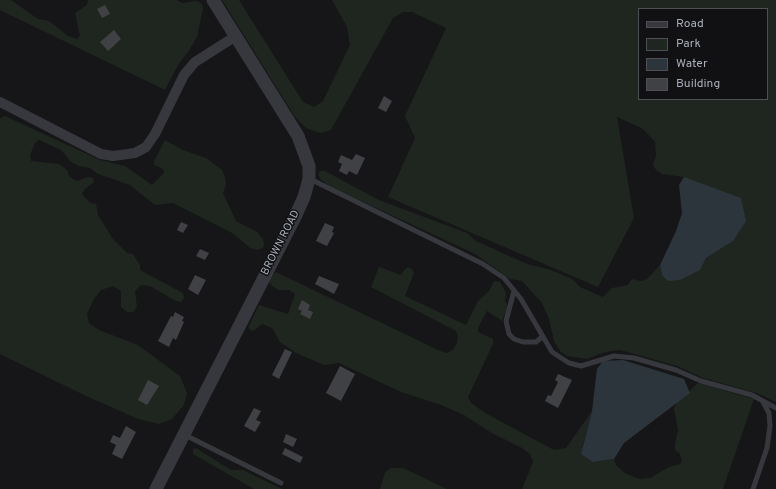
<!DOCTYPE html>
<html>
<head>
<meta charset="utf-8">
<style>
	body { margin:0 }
	#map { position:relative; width:776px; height:489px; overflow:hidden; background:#161618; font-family:Overpass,sans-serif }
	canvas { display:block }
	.legend { position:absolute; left:638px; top:8px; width:130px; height:92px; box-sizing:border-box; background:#111113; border:1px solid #4d4f55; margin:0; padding:5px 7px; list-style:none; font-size:12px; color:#a8adb8 }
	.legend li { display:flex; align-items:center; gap:8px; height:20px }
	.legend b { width:20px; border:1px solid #4d4f55 }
</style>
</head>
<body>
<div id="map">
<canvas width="776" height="489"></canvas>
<ul class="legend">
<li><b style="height:5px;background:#37383d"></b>Road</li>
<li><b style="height:11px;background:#1e261f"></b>Park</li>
<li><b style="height:11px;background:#2c353c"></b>Water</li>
<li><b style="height:11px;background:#404145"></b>Building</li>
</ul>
</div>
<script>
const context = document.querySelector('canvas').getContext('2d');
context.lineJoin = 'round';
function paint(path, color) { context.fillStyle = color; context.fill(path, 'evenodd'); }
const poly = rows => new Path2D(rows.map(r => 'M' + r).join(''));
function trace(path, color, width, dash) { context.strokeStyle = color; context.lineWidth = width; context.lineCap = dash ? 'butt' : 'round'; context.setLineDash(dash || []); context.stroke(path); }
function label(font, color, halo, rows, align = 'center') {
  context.font = font + ' Overpass,sans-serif'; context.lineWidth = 3; context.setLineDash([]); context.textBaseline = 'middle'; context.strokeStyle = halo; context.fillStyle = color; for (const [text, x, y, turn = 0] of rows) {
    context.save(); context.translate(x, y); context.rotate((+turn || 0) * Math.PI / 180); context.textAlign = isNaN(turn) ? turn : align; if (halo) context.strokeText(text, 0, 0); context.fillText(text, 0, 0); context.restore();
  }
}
const green = poly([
	[0,0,11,0,38,19,49,21,68,36,77,39,80,36,75,13,87,5,88,0,177,0,182,3,197,1,202,4,203,8,197,37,190,49,178,65,165,90,0,10],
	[222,0,239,0,303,102,314,107,323,101,350,45,347,27,332,0,776,0,776,402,757,393,703,378,677,366,620,350,605,352,587,359,567,356,560,351,554,341,549,319,542,303,522,281,510,279,475,254,331,187,320,179,318,174,320,171,325,171,379,200,467,233,476,241,527,264,551,270,572,279,580,287,603,297,612,288,628,285,632,279,641,281,647,279,660,265,662,275,699,270,706,258,733,241,684,177,662,174,656,170,653,165,656,156,655,142,643,129,617,117,634,218,598,287,388,197,415,138,405,116,446,28,412,12,403,12,393,18,331,130,320,133,306,128,295,117],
	[639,9,767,9,767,99,639,99],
	[5,116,100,160,125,166,152,185,164,173,163,169,154,165,154,161,165,140,183,150,206,158,222,170,225,177,226,184,223,193,236,221,257,232,263,239,264,244,263,248,258,250,250,248,234,234,173,203,155,205,130,185,98,174,90,168,79,166,71,162,61,150,39,140,35,143,30,155,31,161,59,164,67,170,70,177,77,181,88,177,93,178,94,182,85,189,82,194,90,203,96,204,98,215,113,239,127,253,133,254,140,265,140,270,183,293,184,298,181,302,176,301,150,286,141,285,135,291,137,307,133,312,127,312,121,307,121,291,113,286,101,290,94,299,87,314,89,323,99,330,138,345,180,376,187,393,184,405,172,419,159,424,138,419,86,396,0,354,0,118],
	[379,267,401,275,404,270,408,267,412,269,414,273,405,296,466,325,478,301,489,291,494,281,500,282,506,293,505,301,508,306,502,321,487,311,478,328,478,332,493,339,493,344,468,397,471,403,487,414,554,450,566,448,592,411,582,448,593,462,614,459,616,465,625,473,639,479,650,478,669,467,680,464,682,461,680,454,675,450,675,445,678,430,674,409,676,403,698,383,754,399,723,489,522,489,533,462,530,454,522,448,490,432,464,415,441,405,401,392,339,363,324,365,296,353,280,342,272,328,262,324,255,330,252,331,248,328,259,305,288,314,295,294,289,290,278,290,271,285,268,280,271,275,276,272,438,350,447,353,453,350,457,343,458,336,456,331,371,287],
	[196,448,231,470,243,470,282,489,254,489,193,454,193,449],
	[391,468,403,468,447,489,380,489,385,472]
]);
const water = poly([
	[684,177,741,198,746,221,733,241,706,258,700,270,680,280,668,281,662,275,660,265,676,231,682,213,679,185],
	[623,360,684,379,690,393,624,443,614,459,593,462,581,454,592,411,597,369,603,361]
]);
const building = poly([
	[105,5,110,14,102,18,97,9],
	[114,30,121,39,108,51,100,42],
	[384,96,392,101,386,112,378,108],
	[356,154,365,158,357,175,349,171,347,175,339,171,342,164,338,162,341,155,352,160],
	[181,222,188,225,183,233,177,230],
	[325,223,334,227,332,232,334,233,327,246,316,241],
	[200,249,209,253,205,260,196,256],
	[195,275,206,280,198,295,188,289],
	[319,276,339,284,334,294,315,284],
	[302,300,310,305,308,310,313,312,310,319,300,314,302,311,298,309],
	[175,312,184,317,182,321,184,322,176,340,173,338,169,347,158,341,171,316,173,317],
	[285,349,292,352,279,379,272,375],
	[340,366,355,374,341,401,326,393],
	[558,374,572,380,558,408,545,401,548,395,551,396,558,382,555,380],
	[148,380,159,386,147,405,138,400],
	[254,408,261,411,256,420,261,422,255,432,244,426],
	[126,426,136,432,122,459,112,454,116,445,110,442,113,435,120,438],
	[286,434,297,439,293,447,283,442],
	[285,448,303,457,300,463,282,454]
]);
const service = poly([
	[310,179,483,264,504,278,521,299,552,352,569,363,581,366,614,356,634,358,676,370,701,381,752,395,776,408],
	[514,291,506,321,509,334,514,339,523,342,536,342,542,337],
	[185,435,281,483],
	[753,489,767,448,770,426,769,413,763,402]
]);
const minor = poly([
	[0,102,101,154,113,156,135,153,146,147,155,134,184,75,195,62,236,36]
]);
const tertiary = poly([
	[156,489,295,217,304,197,309,179,309,166,298,136,213,0]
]);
const streetNames = [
	["BROWN ROAD",281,243,-63]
];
paint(green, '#1e261f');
paint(water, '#2c353c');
paint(building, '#404145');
trace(service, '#37383d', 5);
trace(minor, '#37383d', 10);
trace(tertiary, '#37383d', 13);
label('11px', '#a8adb8', '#111113', streetNames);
</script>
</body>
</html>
